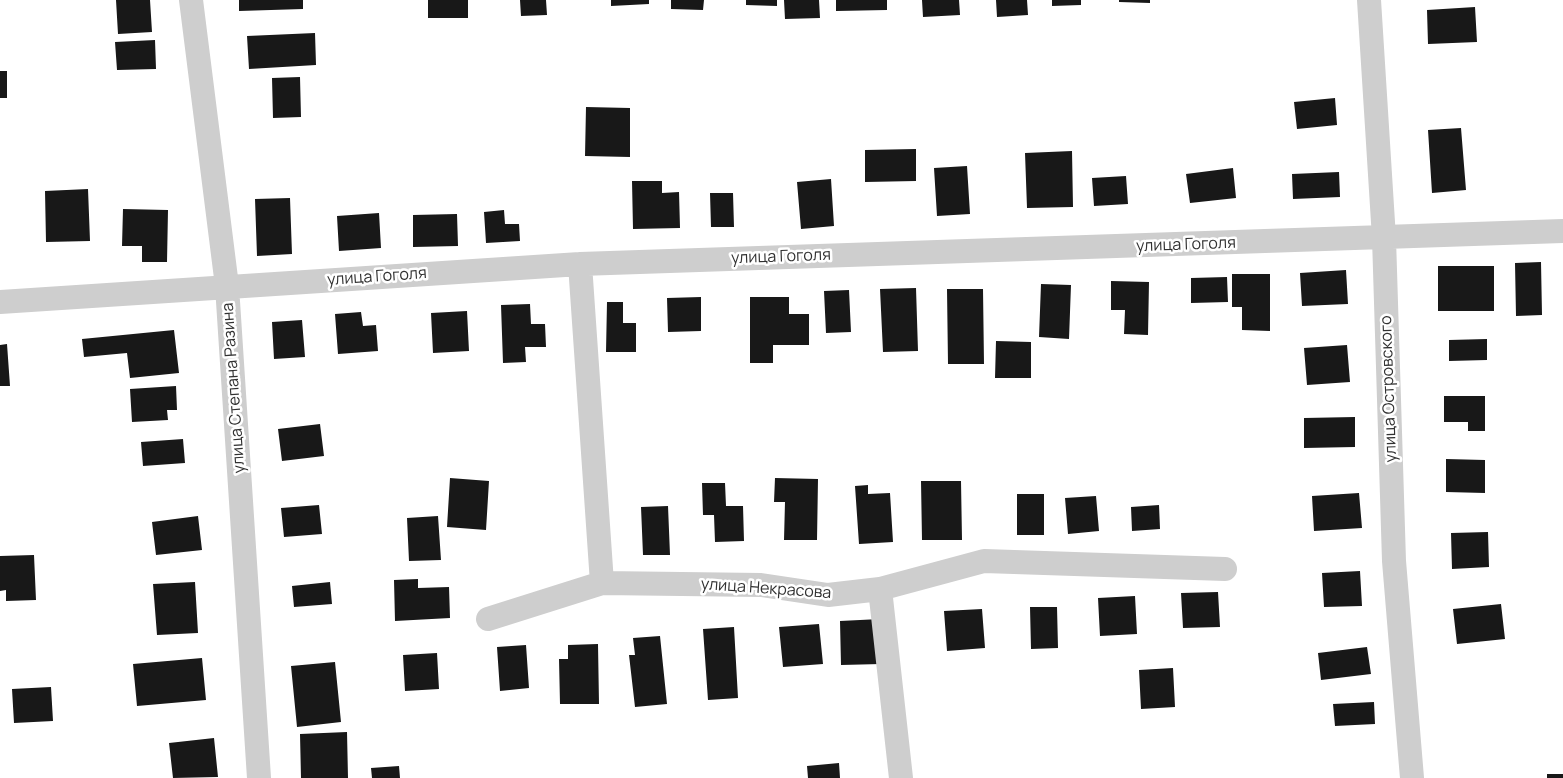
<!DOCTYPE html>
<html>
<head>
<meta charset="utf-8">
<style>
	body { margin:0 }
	canvas { display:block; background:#fff }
</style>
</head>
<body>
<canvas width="1563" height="778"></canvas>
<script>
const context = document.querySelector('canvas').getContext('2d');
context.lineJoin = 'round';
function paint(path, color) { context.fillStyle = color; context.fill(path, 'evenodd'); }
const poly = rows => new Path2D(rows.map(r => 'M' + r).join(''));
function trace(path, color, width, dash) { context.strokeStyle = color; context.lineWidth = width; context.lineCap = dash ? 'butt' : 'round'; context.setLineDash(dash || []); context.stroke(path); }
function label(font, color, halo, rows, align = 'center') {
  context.font = font + ' Manrope,sans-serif'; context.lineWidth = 5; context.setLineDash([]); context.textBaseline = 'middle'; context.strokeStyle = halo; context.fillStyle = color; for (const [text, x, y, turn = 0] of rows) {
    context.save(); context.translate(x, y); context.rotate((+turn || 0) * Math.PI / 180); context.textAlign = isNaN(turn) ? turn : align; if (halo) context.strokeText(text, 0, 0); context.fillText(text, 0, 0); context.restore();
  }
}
const building = poly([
	[116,0,150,0,152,32,118,34],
	[239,0,303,0,303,9,239,11],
	[428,0,468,0,468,18,428,18],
	[520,0,546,0,547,15,521,16],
	[611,0,649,0,649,4,611,6],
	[671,0,704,0,703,10,671,9],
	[746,0,777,0,777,6,746,5],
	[784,0,819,0,820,18,785,19],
	[836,0,887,0,887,10,836,11],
	[922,0,959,0,960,15,923,17],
	[996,0,1027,0,1028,15,997,17],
	[1052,0,1081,0,1081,5,1052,6],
	[1119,0,1150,0,1150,3,1119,2],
	[1475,7,1477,42,1428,44,1427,10],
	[315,33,316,65,249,69,247,36],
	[155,40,156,69,117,70,115,42],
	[0,71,7,71,7,98,0,98],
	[300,77,301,117,273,118,272,78],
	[1335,98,1337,125,1297,129,1294,102],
	[586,107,630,108,630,157,585,156],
	[1461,128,1466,190,1432,193,1428,130],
	[916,149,916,181,865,182,865,150],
	[1072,151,1073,207,1027,208,1025,153],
	[967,166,970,214,937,216,934,168],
	[1233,168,1236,198,1190,203,1186,174],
	[1339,172,1340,197,1293,199,1292,174],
	[1126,176,1128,204,1094,206,1092,178],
	[831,179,834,226,801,229,797,182],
	[632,181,662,181,662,193,679,192,680,228,633,229],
	[88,189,90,241,46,242,45,191],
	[710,193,733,193,734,227,711,227],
	[290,198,292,254,257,256,255,199],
	[123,209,168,210,167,262,142,262,142,246,122,246],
	[504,210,505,224,519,224,520,241,486,243,484,212],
	[379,213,381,248,339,251,337,216],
	[457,214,458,246,413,247,413,215],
	[1541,262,1542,315,1516,316,1515,263],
	[1438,266,1494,266,1494,311,1438,311],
	[1346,270,1348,304,1302,306,1300,273],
	[1232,274,1270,274,1270,331,1242,330,1242,307,1232,307],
	[1227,277,1228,302,1191,303,1191,278],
	[1111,281,1149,282,1148,335,1124,334,1125,310,1111,310],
	[1041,284,1071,285,1069,339,1039,337],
	[916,288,918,351,883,352,880,289],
	[947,289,983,289,984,364,948,364],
	[849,290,851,332,826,333,824,291],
	[701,297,701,331,668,332,667,298],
	[750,297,789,297,789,314,809,314,809,345,773,345,773,363,750,363],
	[607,302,623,302,623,323,636,323,636,352,606,352],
	[530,304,531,324,545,324,546,347,525,347,526,362,503,363,501,305],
	[467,311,469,351,433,353,431,313],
	[361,312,363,326,376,325,378,351,338,354,335,314],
	[302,320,305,357,274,359,272,322],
	[174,330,179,373,130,378,127,353,84,357,82,339],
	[1487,339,1487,360,1449,361,1449,340],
	[996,341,1031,342,1031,378,995,378],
	[7,344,10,386,0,386,0,345],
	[1347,345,1350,382,1307,385,1304,348],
	[176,386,177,410,167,410,168,420,132,422,130,389],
	[1444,396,1485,396,1485,431,1468,431,1468,422,1444,422],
	[1355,417,1355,447,1304,448,1304,418],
	[320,424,324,456,282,461,278,429],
	[183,439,185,463,143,466,141,442],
	[1446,459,1485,460,1485,493,1446,492],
	[450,478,489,481,486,530,447,527],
	[775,478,818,479,817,540,784,540,785,502,774,502],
	[921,481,961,481,962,540,922,540],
	[702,483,725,483,726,506,743,506,744,541,715,542,714,515,703,515],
	[868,485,868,494,890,493,893,542,859,544,855,486],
	[1359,493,1362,528,1314,531,1312,496],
	[1017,494,1044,494,1044,535,1017,535],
	[1096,496,1099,531,1068,534,1065,498],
	[319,505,322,534,284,537,281,508],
	[1159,505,1160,529,1132,531,1131,507],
	[668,506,670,555,643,555,641,507],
	[198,516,202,550,156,555,152,522],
	[438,516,441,560,409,561,407,518],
	[1488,532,1489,567,1452,569,1451,533],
	[34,555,36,600,6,601,6,590,0,591,0,556],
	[1360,571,1362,606,1324,607,1322,573],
	[418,579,418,588,449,587,450,618,395,621,394,580],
	[195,582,198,633,157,635,153,584],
	[330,582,332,604,294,607,292,586],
	[1218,592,1220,627,1183,628,1181,593],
	[1135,596,1137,634,1100,636,1098,598],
	[1501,604,1505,639,1457,644,1453,609],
	[1030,607,1057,607,1058,648,1031,649],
	[982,609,985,648,947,651,944,611],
	[880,619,881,664,841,665,840,621],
	[819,624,823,664,783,667,779,627],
	[734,627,738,698,708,700,703,629],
	[660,636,667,704,635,707,629,655,635,655,633,638],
	[598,644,599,704,560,704,559,659,568,659,568,645],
	[526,645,529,688,500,691,497,647],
	[1367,647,1371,674,1321,680,1318,653],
	[437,653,439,689,405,691,403,655],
	[202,658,206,700,137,706,133,664],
	[335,662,341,722,297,727,291,666],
	[1173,668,1175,707,1141,709,1139,670],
	[51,687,53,721,14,723,12,689],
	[1374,702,1375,724,1335,726,1333,704],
	[347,732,348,778,301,778,300,734],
	[214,738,218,777,173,778,169,743],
	[839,763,840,778,808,778,807,766],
	[399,766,400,778,372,778,371,768],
	[1547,774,1563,774,1563,778,1547,778]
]);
const minor = poly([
	[191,0,227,286,259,778],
	[1369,0,1384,238,1394,561,1412,778],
	[580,264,602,583],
	[0,302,580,264,1563,231],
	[880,589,901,778],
	[488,619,602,583,761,585,828,595,880,589,984,561,1225,569]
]);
const streetNames = [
	["улица Гоголя",1186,245,-2],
	["улица Гоголя",781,257,-2],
	["улица Гоголя",377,277,-4],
	["улица Степана Разина",234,388,-94],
	["улица Островского",1389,389,-92],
	["улица Некрасова",766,589,4]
];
paint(building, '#181818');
trace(minor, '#cecece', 24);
label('16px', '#313131', '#fff', streetNames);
</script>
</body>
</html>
